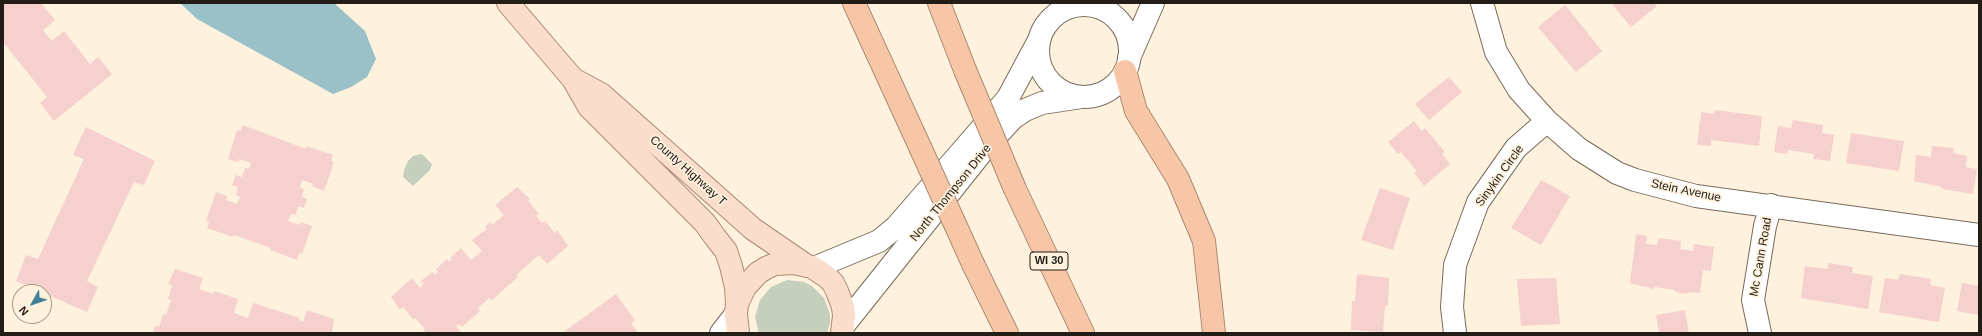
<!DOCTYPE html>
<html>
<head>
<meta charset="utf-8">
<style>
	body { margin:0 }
	#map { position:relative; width:1982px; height:336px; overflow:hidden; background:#fef1de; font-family:Helvetica,sans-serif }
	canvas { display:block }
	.frame { position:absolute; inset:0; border:4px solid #221d16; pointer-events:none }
	.north { position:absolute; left:12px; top:284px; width:40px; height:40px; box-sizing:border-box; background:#fef1de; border:1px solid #a69c8e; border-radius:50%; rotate:230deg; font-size:11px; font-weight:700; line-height:16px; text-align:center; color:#221d16 }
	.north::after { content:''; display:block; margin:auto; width:14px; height:18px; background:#438197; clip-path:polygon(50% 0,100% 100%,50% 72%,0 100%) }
</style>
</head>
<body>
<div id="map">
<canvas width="1982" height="336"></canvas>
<div class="frame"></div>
<div class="north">N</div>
</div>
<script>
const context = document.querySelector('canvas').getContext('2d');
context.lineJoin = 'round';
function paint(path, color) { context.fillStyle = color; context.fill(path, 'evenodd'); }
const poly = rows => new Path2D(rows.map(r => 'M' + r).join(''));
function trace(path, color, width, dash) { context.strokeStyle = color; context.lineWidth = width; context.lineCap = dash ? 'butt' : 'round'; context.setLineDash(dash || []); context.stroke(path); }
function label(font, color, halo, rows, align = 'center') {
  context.font = font + ' Helvetica,sans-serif'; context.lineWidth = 3.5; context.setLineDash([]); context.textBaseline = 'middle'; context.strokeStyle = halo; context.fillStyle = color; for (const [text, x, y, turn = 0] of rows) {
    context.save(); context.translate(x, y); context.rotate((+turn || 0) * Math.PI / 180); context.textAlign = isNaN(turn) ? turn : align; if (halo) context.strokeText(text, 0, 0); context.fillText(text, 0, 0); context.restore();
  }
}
const green = poly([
	[422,154,432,164,430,170,413,186,403,177,404,170,408,161,413,156],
	[787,280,804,282,812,286,824,298,830,314,830,323,827,333,759,333,755,317,760,300,771,287]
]);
const water = poly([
	[180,3,334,3,365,31,376,59,367,77,351,87,333,94,197,19]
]);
const building = poly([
	[3,3,41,3,55,20,43,30,52,41,64,31,90,64,98,57,112,74,54,121,40,103,47,97,3,42],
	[1611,3,1654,3,1657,6,1631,27],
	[1565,5,1602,51,1576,72,1538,27],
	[1449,77,1462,92,1429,120,1415,104],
	[1715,110,1762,116,1759,146,1711,140,1711,146,1697,145,1701,112,1714,114],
	[1793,120,1823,125,1822,133,1834,135,1830,161,1813,159,1814,154,1788,150,1787,154,1774,152,1778,126,1791,128],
	[1414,121,1422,131,1425,128,1445,152,1442,154,1450,164,1424,186,1414,173,1417,171,1401,152,1398,154,1388,142],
	[243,125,306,149,306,146,333,155,331,161,334,162,324,191,312,186,313,184,302,180,300,188,304,189,302,197,307,199,304,208,299,206,295,215,291,214,288,221,300,225,301,222,312,226,302,254,299,253,297,260,270,250,271,248,234,235,233,237,207,228,209,222,206,221,216,192,227,196,226,200,237,204,240,197,236,195,238,187,232,185,236,175,242,177,245,168,249,169,251,163,239,159,238,162,228,159,237,130,241,131],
	[86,127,155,161,144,185,134,182,87,281,98,287,87,312,16,281,26,255,38,259,84,159,73,155],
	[1851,133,1904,141,1899,171,1846,163],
	[1932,146,1954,148,1953,153,1967,156,1966,167,1977,169,1973,194,1942,189,1942,187,1914,181,1916,155,1931,157],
	[1541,180,1570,196,1541,245,1511,228],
	[517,187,530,199,528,201,539,214,536,216,542,223,545,221,555,233,557,230,568,246,547,264,539,255,516,275,518,277,492,300,489,298,478,308,480,311,462,327,459,324,456,327,462,333,426,333,423,330,425,329,415,318,413,319,403,307,400,310,391,297,412,278,420,288,424,284,421,281,432,272,435,275,438,272,436,269,447,259,449,262,452,260,450,258,461,248,471,260,482,251,472,240,487,229,485,227,490,222,492,225,504,215,495,205],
	[1380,188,1410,198,1393,250,1361,240],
	[1636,234,1647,236,1646,244,1657,245,1659,238,1681,241,1680,249,1693,251,1694,244,1714,247,1711,271,1703,270,1700,293,1688,292,1687,294,1675,292,1675,290,1654,287,1654,289,1630,283],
	[1828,263,1853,267,1852,273,1873,276,1868,309,1801,298,1805,266,1828,269],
	[175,269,203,278,199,289,213,294,214,291,238,299,234,313,248,318,253,303,300,318,299,320,303,322,307,310,334,319,332,333,153,333,155,326,159,327,163,314,166,315,171,300,168,299,172,285,168,284],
	[1357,274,1389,278,1388,306,1385,306,1383,332,1351,330,1352,301,1355,301],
	[1900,274,1931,279,1930,285,1945,288,1939,322,1879,312,1885,278,1898,280],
	[1556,278,1560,324,1521,326,1517,279],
	[1962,283,1979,286,1979,315,1957,311],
	[616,294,635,320,631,323,638,333,562,333],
	[1685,310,1689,333,1659,333,1656,315]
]);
const minor = poly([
	[1482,3,1496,52,1519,90,1547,121,1579,149,1617,173,1635,180,1696,196,1979,235],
	'1038 51a46 46 0 1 1 92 0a46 46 0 1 1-92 0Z',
	[1129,58,1153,3],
	[814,268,879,241,896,227,1008,98,1038,42],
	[844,325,986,147,1013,118,1025,110,1042,103,1082,97],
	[721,333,736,314],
	[1455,333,1452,307,1455,265,1478,202,1516,148,1547,121],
	[1760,333,1753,300,1765,226,1771,205]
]);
const major = poly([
	[508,3,573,79,589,107,705,223,715,237,726,251,731,266,736,287,737,304],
	[573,79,601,94,753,229,804,264],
	[738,333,736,314,737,304,745,287,758,273,766,268,775,264,794,263,812,267,827,277,833,283,837,291,843,307,844,316,842,333]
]);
const highway = poly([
	[854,3,920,147],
	[939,3,965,70],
	[1125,71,1136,111,1178,179,1204,241,1214,333],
	[1015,189,1083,333],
	[974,266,1007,333]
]);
const highwayBridge = poly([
	[965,70,1015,189],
	[920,147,974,266]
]);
const shields = [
	[1049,261,38]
];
const shieldNames = [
	["WI 30",1049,261]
];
const streetNames = [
	["County Highway T",688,171,42],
	["Sinykin Circle",1500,176,-54],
	["Stein Avenue",1686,191,12],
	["North Thompson Drive",951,193,-51],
	["Mc Cann Road",1761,257,-80]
];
paint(green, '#c4cfbc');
paint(water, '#9bc1c8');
paint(building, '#f5d0cd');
trace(minor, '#776b5b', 24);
trace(major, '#ac8b74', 24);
trace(highway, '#ac8b74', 24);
trace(minor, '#fff', 22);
trace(major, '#faddca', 22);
trace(highway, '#f7c6a6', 22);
trace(highwayBridge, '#ac8b74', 24, []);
trace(highwayBridge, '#f7c6a6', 22);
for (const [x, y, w] of shields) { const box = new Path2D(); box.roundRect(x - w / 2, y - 9, w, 18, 3); context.fillStyle = '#fef1de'; context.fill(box); trace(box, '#221d16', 1); }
label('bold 11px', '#221d16', null, shieldNames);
label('12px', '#221d16', '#fef1de', streetNames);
</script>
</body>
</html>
